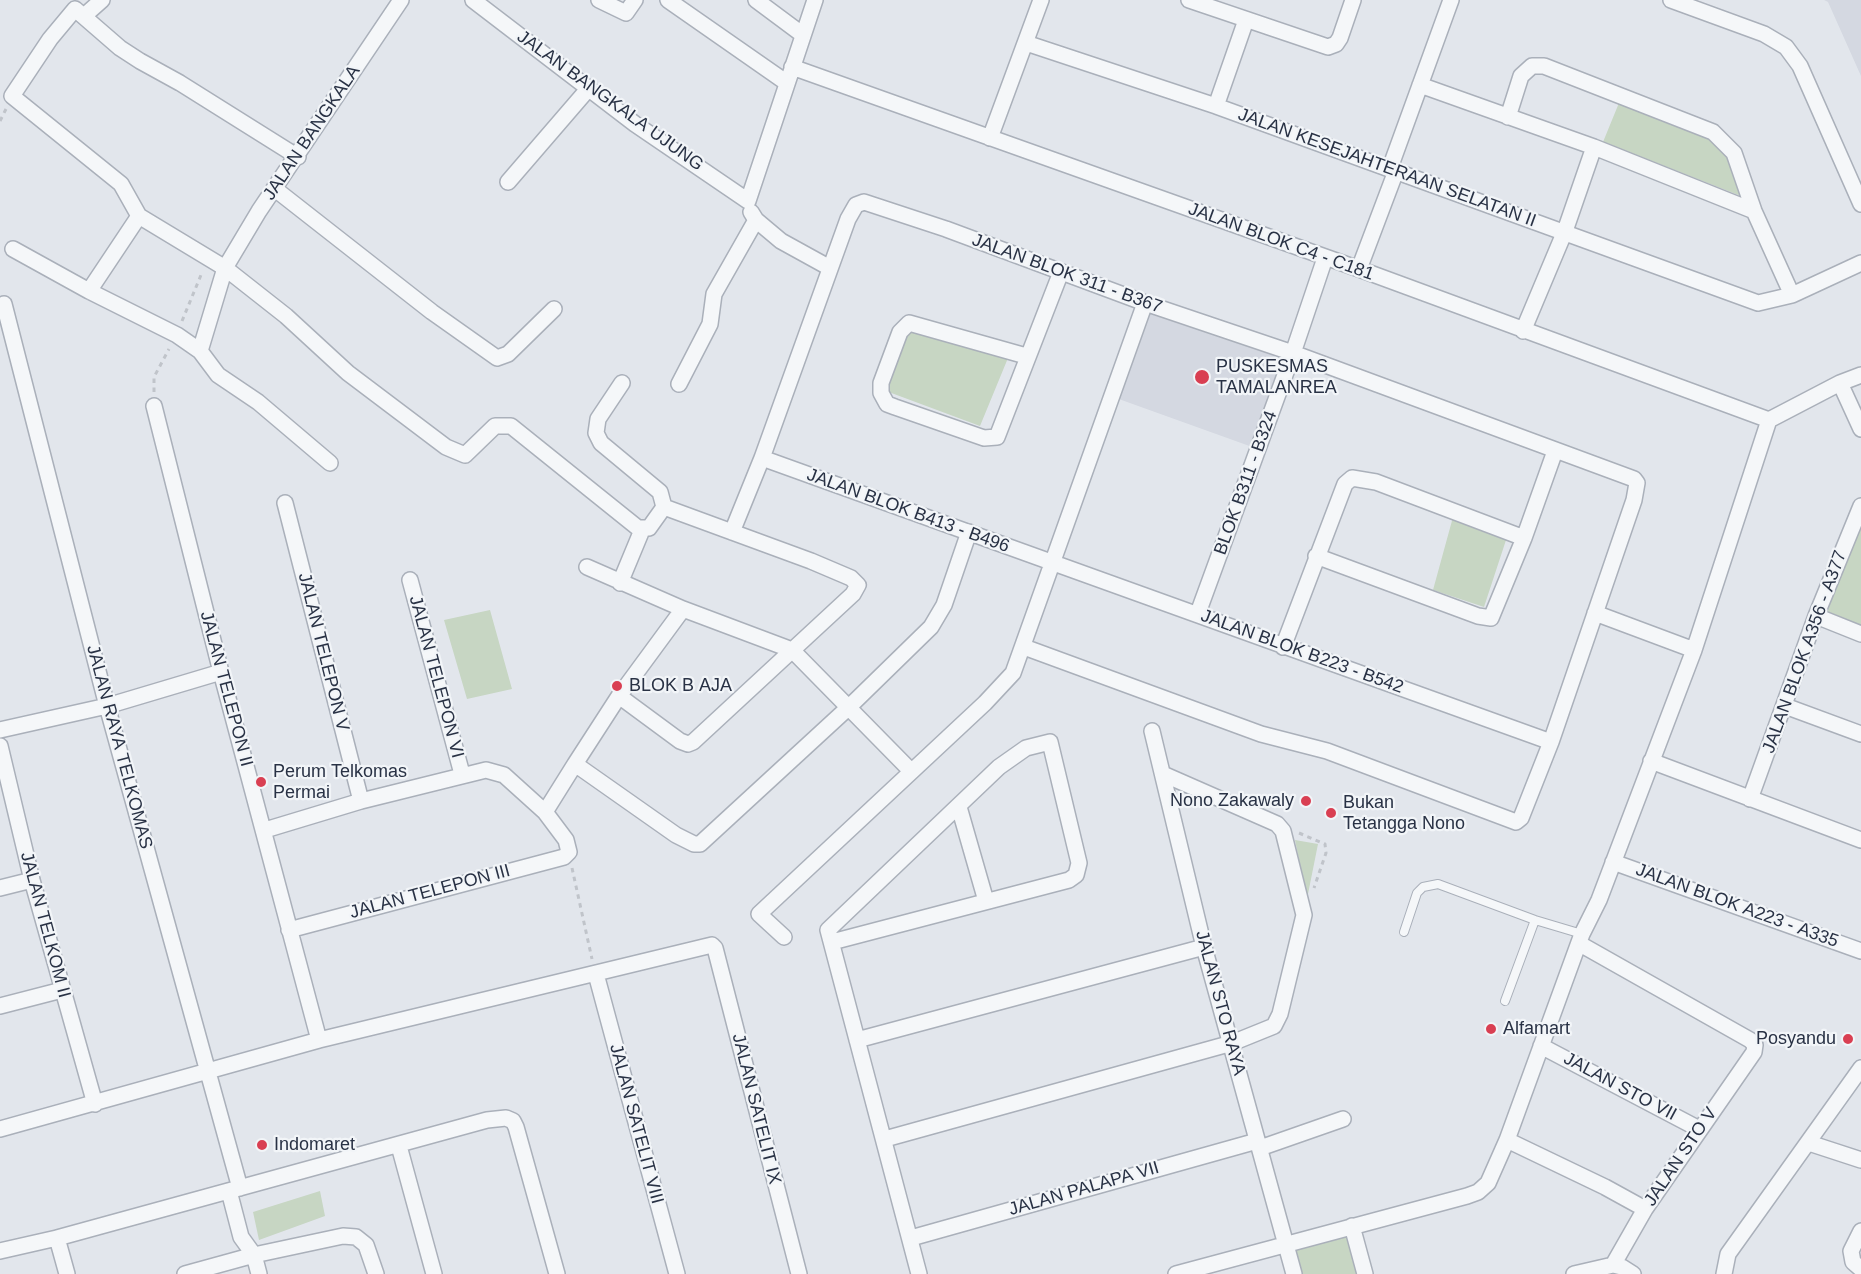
<!DOCTYPE html>
<html>
<head>
<meta charset="utf-8">
<style>
	body { margin:0 }
	canvas { display:block; background:#e2e6ec }
</style>
</head>
<body>
<canvas width="1861" height="1274"></canvas>
<script>
const context = document.querySelector('canvas').getContext('2d');
context.lineJoin = 'round';
function paint(path, color) { context.fillStyle = color; context.fill(path, 'evenodd'); }
const poly = rows => new Path2D(rows.map(r => 'M' + r).join(''));
function trace(path, color, width, dash) { context.strokeStyle = color; context.lineWidth = width; context.lineCap = dash ? 'butt' : 'round'; context.setLineDash(dash || []); context.stroke(path); }
function label(font, color, halo, rows, align = 'center') {
  context.font = font + ' Arial,sans-serif'; context.lineWidth = 4.5; context.setLineDash([]); context.textBaseline = 'middle'; context.strokeStyle = halo; context.fillStyle = color; for (const [text, x, y, turn = 0] of rows) {
    context.save(); context.translate(x, y); context.rotate((+turn || 0) * Math.PI / 180); context.textAlign = isNaN(turn) ? turn : align; if (halo) context.strokeText(text, 0, 0); context.fillText(text, 0, 0); context.restore();
  }
}
const built = poly([
	[1824,0,1861,0,1861,76,1828,2],
	[1148,309,1288,356,1255,448,1116,398]
]);
const green = poly([
	[1621,98,1700,129,1730,155,1746,198,1603,142],
	[911,326,1008,358,980,426,886,391],
	[1453,517,1507,537,1484,607,1433,590],
	[1861,522,1861,628,1826,615],
	[490,610,512,689,467,699,444,620],
	[1295,840,1318,844,1307,899],
	[320,1191,325,1216,259,1240,253,1212],
	[1348,1233,1360,1274,1298,1274,1291,1249]
]);
const path = poly([
	[0,121,6,109],
	[182,321,201,275],
	[154,392,154,377,169,349],
	[1299,833,1325,844,1326,853,1314,888],
	[572,868,592,959]
]);
const service = poly([
	[1404,932,1417,893,1423,887,1438,884,1535,920,1582,934],
	[1505,1001,1535,920]
]);
const minor = poly([
	[473,0,635,124,748,201],
	[599,0,626,13,635,0],
	[668,0,787,83],
	[756,0,803,35],
	[1189,0,1328,47,1336,44,1340,38,1353,0],
	[1671,0,1764,34,1786,47,1800,66,1861,204],
	[84,16,102,0],
	[1026,43,1216,106,1758,303,1792,295,1861,263],
	[792,67,1359,269,1769,420],
	[1420,85,1594,147,1754,211],
	[1216,106,1246,20],
	[1508,117,1521,76,1532,66,1544,66,1713,132,1734,153,1754,211,1792,295],
	[990,138,1041,0],
	[1390,168,1451,0],
	[508,182,589,88],
	[275,189,432,312,497,358,508,354,554,309],
	[748,201,815,0],
	[751,212,756,220,781,241,830,268],
	[139,216,121,184,12,96,50,39,75,9,120,48,140,61,180,83,298,157],
	[13,249,89,291,177,335,200,351],
	[1359,269,1396,171],
	[89,291,139,216,225,268,286,316,348,373,446,447,465,455,495,426,511,426,638,528,649,528,664,507],
	[4,304,107,706,240,1188],
	[1523,331,1565,231,1594,147],
	[1026,356,909,323,900,332,881,383,881,393,887,404,895,407,984,438,997,437,1061,272],
	[1840,383,1861,429],
	[679,384,710,324,714,294,756,220],
	[154,406,221,672,319,1040],
	[1769,420,1840,383,1861,375],
	[762,458,1551,742],
	[330,463,258,402,218,375,200,351,225,268,259,211,401,0],
	[285,503,361,801],
	[732,532,762,458,848,219,856,205,864,202,946,229,1145,303,1293,353,1634,479,1637,483,1634,500,1551,742,1521,818,1516,822,1327,751,1261,734,1024,647],
	[1316,556,1478,616,1491,618,1524,538,1555,451],
	[587,567,683,609],
	[410,580,462,774],
	[620,583,642,530],
	[1198,613,1293,353,1325,258],
	[1595,613,1694,650],
	[1816,616,1861,634],
	[1283,647,1345,484,1352,478,1376,482,1524,538],
	[619,696,680,741,688,744,693,742,853,594,858,585,851,578,811,561,664,507,660,492,601,443,596,433,598,419,622,383],
	[1785,706,1861,734],
	[0,730,107,706,221,672],
	[1152,731,1204,947,1294,1274],
	[0,746,32,880,95,1104],
	[1651,761,1861,840],
	[575,764,619,696,683,609,792,650,910,770],
	[1750,799,1816,616,1861,506],
	[959,807,986,901],
	[265,830,361,801,486,770,504,775,545,812,575,764,676,835,694,844,700,844,849,707,931,627,944,605,969,532],
	[1613,862,1861,951],
	[0,888,32,880],
	[289,930,564,857,569,852,566,840,545,812],
	[784,937,759,914,985,703,1013,673,1145,303],
	[832,942,1069,880,1076,875,1079,863,1050,742,1026,748,999,767,828,930,919,1274],
	[1580,944,1750,1040,1755,1045,1754,1052,1645,1209,1613,1265],
	[596,974,677,1274],
	[0,1006,62,990],
	[857,1040,1204,947],
	[1541,1046,1699,1129],
	[0,1129,319,1040,712,945,715,948,799,1274],
	[885,1139,1232,1043,1274,1026,1280,1014,1304,915,1283,831,1277,824,1163,774],
	[1507,1140,1605,1187,1645,1209],
	[1809,1143,1861,1160],
	[399,1146,434,1274],
	[1260,1148,1343,1119],
	[229,1191,241,1237,254,1255,259,1274],
	[1352,1226,1365,1274],
	[1861,1231,1851,1251,1853,1262,1861,1269],
	[57,1238,67,1274],
	[911,1238,1257,1141],
	[0,1251,57,1238,487,1120,506,1118,513,1121,516,1127,557,1274],
	[185,1274,254,1255,343,1236,356,1237,366,1245,376,1274],
	[1176,1274,1467,1196,1478,1192,1488,1183,1507,1140,1582,934,1599,900,1694,650,1769,420],
	[1574,1274,1613,1265,1622,1267,1633,1274],
	[1724,1274,1728,1254,1861,1068]
]);
const markers = [
	[1202,377,8,"#d93f52"],
	[617,686,6,"#d93f52"],
	[261,782,6,"#d93f52"],
	[1306,801,6,"#d93f52"],
	[1331,813,6,"#d93f52"],
	[1491,1029,6,"#d93f52"],
	[1848,1039,6,"#d93f52"],
	[262,1145,6,"#d93f52"]
];
const streetNames = [
	["JALAN BANGKALA UJUNG",610,101,36],
	["JALAN BANGKALA",312,133,-56],
	["JALAN KESEJAHTERAAN SELATAN II",1387,168,20],
	["JALAN BLOK C4 - C181",1281,242,20],
	["JALAN BLOK 311 - B367",1067,274,20],
	["BLOK B311 - B324",1246,483,-70],
	["JALAN BLOK B413 - B496",908,511,20],
	["JALAN TELEPON V",323,652,76],
	["JALAN BLOK B223 - B542",1302,652,20],
	["JALAN BLOK A356 - A377",1805,652,-70],
	["JALAN TELEPON VI",436,677,75],
	["JALAN TELEPON II",226,689,75],
	["JALAN RAYA TELKOMAS",119,747,75],
	["JALAN TELEPON III",430,892,-15],
	["JALAN BLOK A223 - A335",1737,906,20],
	["JALAN TELKOM II",45,925,75],
	["JALAN STO RAYA",1220,1003,75],
	["JALAN STO VII",1620,1087,28],
	["JALAN SATELIT IX",756,1109,76],
	["JALAN SATELIT VIII",636,1124,75],
	["JALAN STO V",1681,1157,-56],
	["JALAN PALAPA VII",1084,1189,-16]
];
const poiNames = [
	["PUSKESMAS",1216,367],
	["TAMALANREA",1216,388],
	["BLOK B AJA",629,686],
	["Perum Telkomas",273,772],
	["Permai",273,793],
	["Nono Zakawaly",1294,801,"right"],
	["Bukan",1343,803],
	["Tetangga Nono",1343,824],
	["Alfamart",1503,1029],
	["Posyandu",1836,1039,"right"],
	["Indomaret",274,1145]
];
paint(built, '#d4d8e1');
paint(green, '#c7d6c3');
trace(service, '#aab0ba', 10);
trace(minor, '#aab0ba', 18);
trace(path, '#c0c4ca', 3, [4.5, 4.5]);
trace(service, '#f5f7f9', 8);
trace(minor, '#f5f7f9', 15);
for (const [x, y, r, color] of markers) { const dot = new Path2D(); dot.arc(x, y, r, 0, 2 * Math.PI); context.fillStyle = color; context.fill(dot); trace(dot, '#f2f5f8', 2); }
label('18px', '#293245', '#f2f5f8', streetNames);
label('18px', '#293245', '#f2f5f8', poiNames, 'left');
</script>
</body>
</html>
